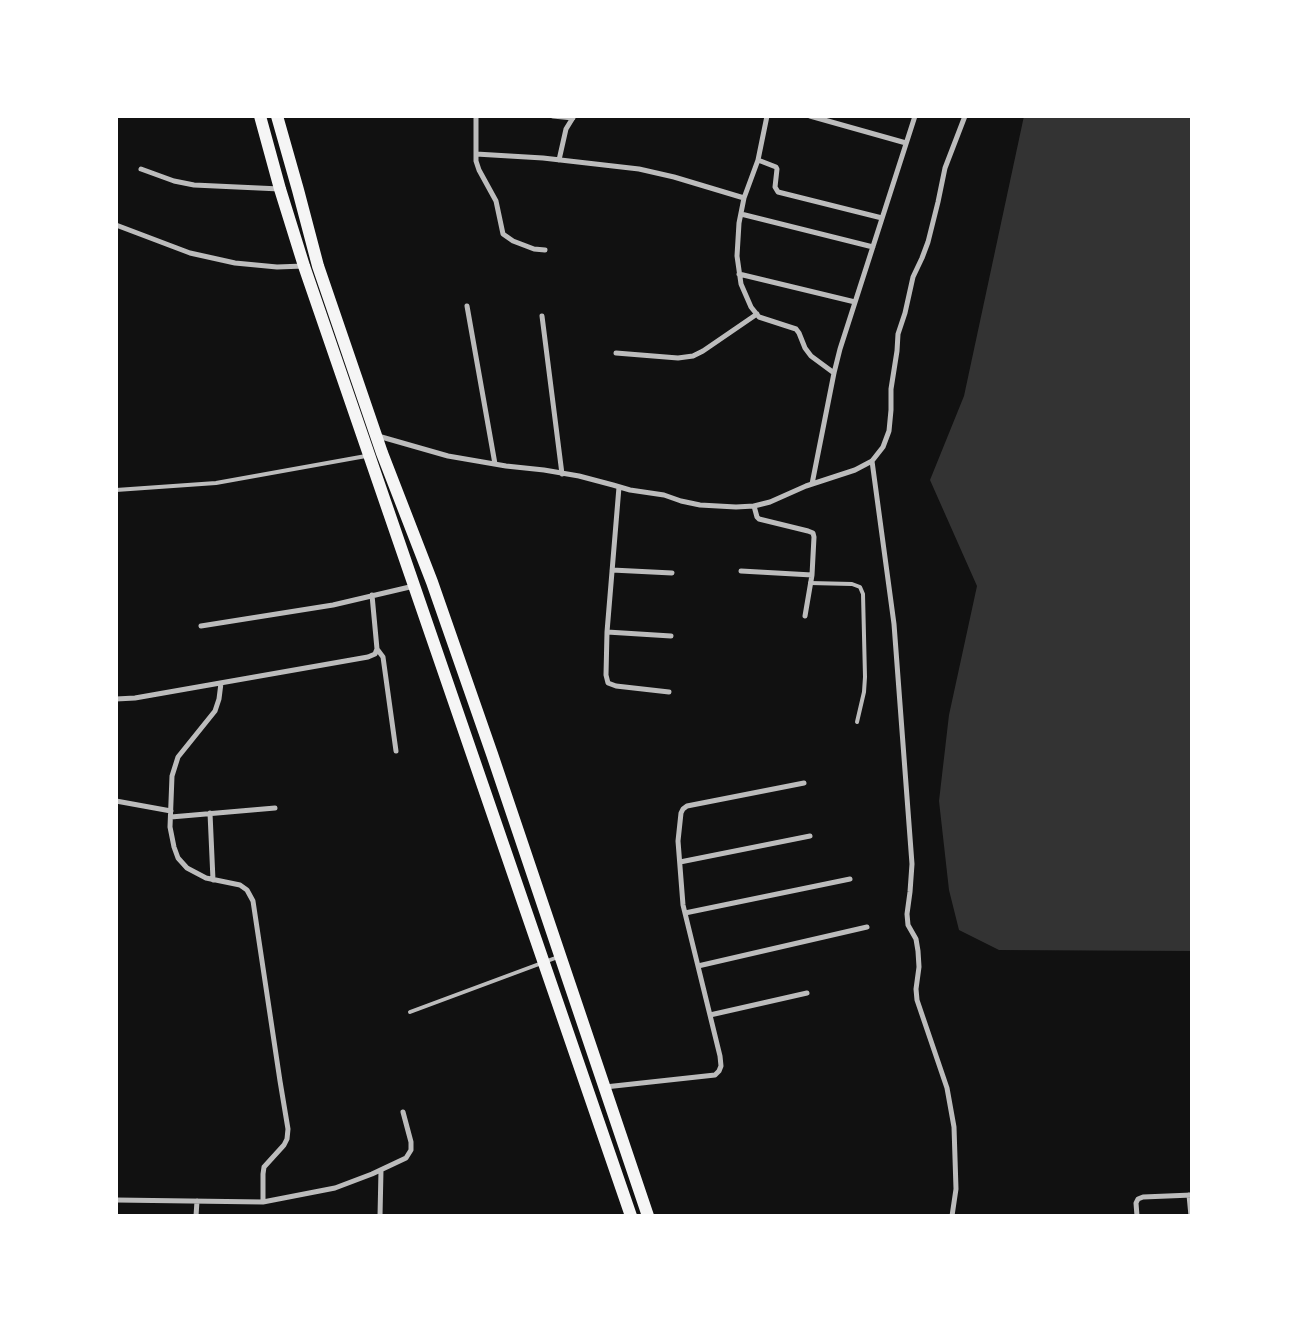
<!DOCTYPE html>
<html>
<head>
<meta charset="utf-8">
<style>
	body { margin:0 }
	#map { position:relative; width:1308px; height:1332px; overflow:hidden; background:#111; font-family:"Titillium Web",sans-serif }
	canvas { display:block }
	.frame { position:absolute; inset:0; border:118px solid #fff; pointer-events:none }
</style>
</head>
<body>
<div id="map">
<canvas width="1308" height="1332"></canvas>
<div class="frame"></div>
</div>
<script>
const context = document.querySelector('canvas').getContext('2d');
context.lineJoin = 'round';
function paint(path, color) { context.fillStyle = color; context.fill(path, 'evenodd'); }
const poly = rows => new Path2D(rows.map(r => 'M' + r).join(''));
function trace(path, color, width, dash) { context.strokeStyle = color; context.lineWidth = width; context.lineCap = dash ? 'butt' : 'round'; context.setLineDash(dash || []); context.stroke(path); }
const water = poly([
	[1024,116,1192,116,1192,951,999,950,959,930,949,890,939,801,949,715,977,586,930,480,964,396]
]);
const service = poly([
	[116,490,216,483,366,456],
	[810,583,852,584,860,587,863,594,865,677,864,692,857,722],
	[410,1012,558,957]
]);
const minor = poly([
	[476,116,476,161,479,170,496,201,503,234,513,241,534,249,545,250],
	[553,116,573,118],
	[767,116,758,160,744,198,739,223,737,256,741,284,751,307,759,317,796,329,799,333,805,348,811,356,834,373],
	[810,116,906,143],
	[476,154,543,158,639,169,674,177,744,198],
	[559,160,566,129,574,116],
	[758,160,776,167,777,169,775,187,778,192,882,218],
	[141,169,174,181,194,185,280,189],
	[741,214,873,247],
	[116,225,190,253,235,263,277,267,304,266],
	[739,274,855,302],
	[467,306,495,464],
	[542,316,562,474],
	[616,353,678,358,693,356,703,351,757,314],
	[378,436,448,456,506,466,544,470,579,476,613,485,630,490,664,495,681,501,700,505,736,507,754,506,770,502,806,486,855,470,872,461,883,447,889,431,891,410,891,389,897,351,898,334,905,313,913,277,922,258,928,242,938,202,945,168,965,116],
	[872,461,894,624,912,864,910,892,907,914,908,925,916,939,918,951,919,967,916,989,917,1000,947,1088,954,1127,956,1189,952,1216],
	[812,484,834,373,840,349,915,116],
	[619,487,607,632,606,675,608,683,616,686,669,692],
	[754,506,757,517,759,519,808,531,813,533,814,537,812,575,805,616],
	[612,570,672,573],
	[741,571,812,575],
	[201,626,333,605,414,586],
	[607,632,671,636],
	[377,649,383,657,396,751],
	[221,683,219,699,215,711,178,757,172,776,170,827,174,847,178,858,187,868,206,878,240,885,247,890,253,901,280,1081,288,1129,287,1139,284,1145,264,1167,263,1174,263,1202],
	[116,699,135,698,368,657,375,654,377,649,372,595],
	[116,801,171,811],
	[210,813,213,880],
	[171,817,275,808],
	[680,862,810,836],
	[685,913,850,879],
	[698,966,867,927],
	[710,1015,807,993],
	[605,1087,715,1075,719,1071,721,1066,720,1056,683,905,678,841,681,813,683,809,687,806,804,783],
	[1189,1195,1191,1216],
	[116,1200,263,1202,335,1188,372,1174,406,1158,411,1150,411,1142,403,1112],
	[196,1216,197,1201],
	[380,1216,381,1170],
	[1137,1216,1136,1203,1138,1199,1143,1197,1192,1195]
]);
const primary = poly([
	[260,116,280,189,304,266,631,1216],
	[277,116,298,190,318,266,382,453,432,582,492,754,648,1216]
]);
paint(water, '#333');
trace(service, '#bcbcbc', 4);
trace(minor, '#bcbcbc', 5);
trace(primary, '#f5f5f5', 12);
</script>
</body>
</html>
